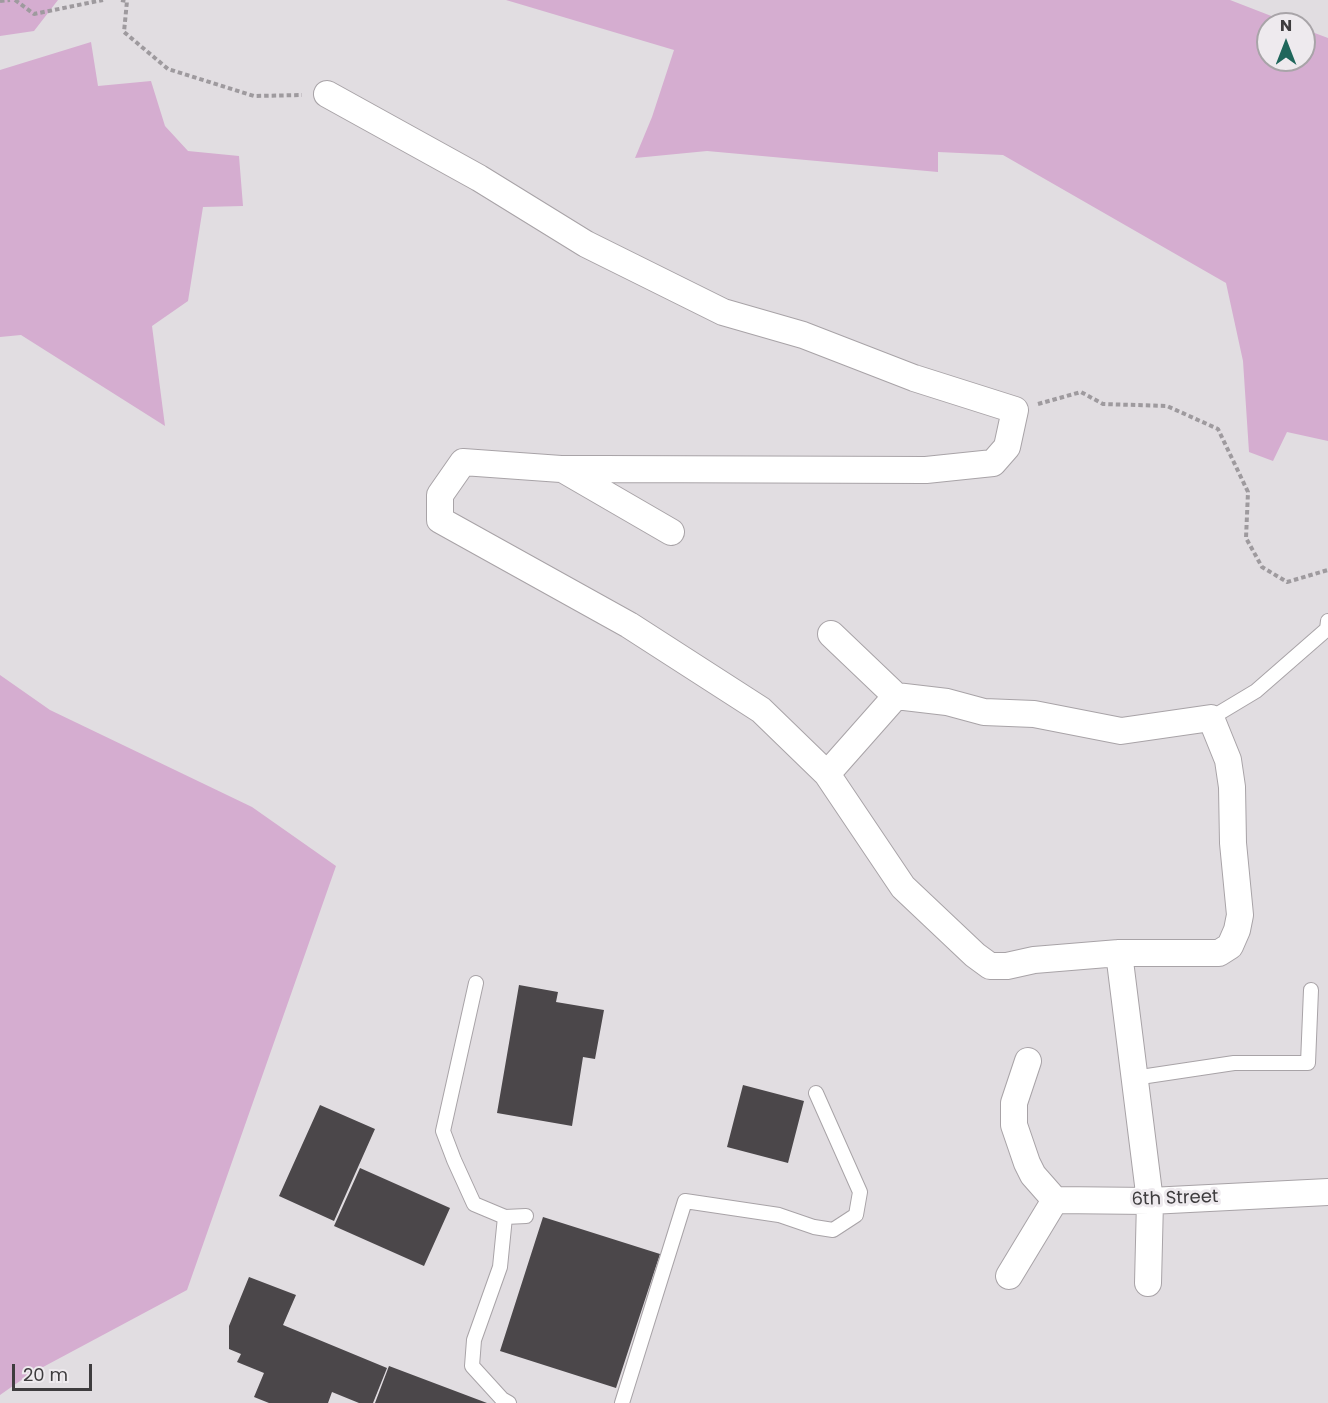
<!DOCTYPE html>
<html>
<head>
<meta charset="utf-8">
<style>
	body { margin:0 }
	#map { position:relative; width:1328px; height:1403px; overflow:hidden; background:#e1dde1; font-family:Poppins,sans-serif }
	canvas { display:block }
	.north { position:absolute; left:1256px; top:12px; width:60px; height:60px; box-sizing:border-box; background:#eeeaee; border:2px solid #a8a4a8; border-radius:50%; rotate:0deg; font-size:16px; font-weight:700; line-height:24px; text-align:center; color:#3e3c3e }
	.north::after { content:''; display:block; margin:auto; width:21px; height:27px; background:#1f665b; clip-path:polygon(50% 0,100% 100%,50% 72%,0 100%) }
	.scale { position:absolute; left:12px; top:1364px; width:80px; height:27px; box-sizing:border-box; border:3px solid #3e3c3e; border-top:0; padding-left:8px; font-size:18px; line-height:21px; white-space:nowrap; color:#3e3c3e; -webkit-text-stroke:4px #eeeaee; paint-order:stroke }
</style>
</head>
<body>
<div id="map">
<canvas width="1328" height="1403"></canvas>
<div class="north">N</div>
<div class="scale">20 m</div>
</div>
<script>
const context = document.querySelector('canvas').getContext('2d');
context.lineJoin = 'round';
function paint(path, color) { context.fillStyle = color; context.fill(path, 'evenodd'); }
const poly = rows => new Path2D(rows.map(r => 'M' + r).join(''));
function trace(path, color, width, dash) { context.strokeStyle = color; context.lineWidth = width; context.lineCap = dash ? 'butt' : 'round'; context.setLineDash(dash || []); context.stroke(path); }
function label(font, color, halo, rows, align = 'center') {
  context.font = font + ' Poppins,sans-serif'; context.lineWidth = 6; context.setLineDash([]); context.textBaseline = 'middle'; context.strokeStyle = halo; context.fillStyle = color; for (const [text, x, y, turn = 0] of rows) {
    context.save(); context.translate(x, y); context.rotate((+turn || 0) * Math.PI / 180); context.textAlign = isNaN(turn) ? turn : align; if (halo) context.strokeText(text, 0, 0); context.fillText(text, 0, 0); context.restore();
  }
}
const green = poly([
	[0,0,58,0,34,31,0,36],
	[506,0,1230,0,1292,24,1268,24,1268,60,1304,60,1304,29,1328,38,1328,441,1287,432,1273,461,1249,452,1243,361,1226,283,1003,155,938,152,938,172,707,151,635,158,652,117,674,50],
	[91,42,98,86,151,81,165,126,188,151,239,156,243,206,203,207,188,301,152,326,165,426,21,335,0,337,0,70],
	[0,675,50,710,252,807,336,866,187,1290,30,1374,0,1395]
]);
const building = poly([
	[519,985,558,992,556,1002,604,1010,595,1059,583,1057,572,1126,497,1113],
	[743,1085,804,1101,788,1163,727,1147],
	[320,1105,375,1129,334,1221,279,1196],
	[360,1168,450,1208,424,1266,334,1226],
	[543,1217,660,1254,616,1388,500,1351],
	[249,1277,296,1295,283,1325,387,1368,373,1403,359,1403,332,1392,328,1403,269,1403,254,1397,264,1373,237,1362,241,1354,229,1349,229,1326],
	[389,1366,487,1403,375,1403]
]);
const path = poly([
	[15,0,34,14,103,0],
	[121,0,127,1,124,32,168,69,254,96,302,95],
	[0,1,10,0],
	[1038,404,1081,392,1103,404,1167,406,1218,429,1248,492,1246,538,1262,567,1287,582,1328,570]
]);
const service = poly([
	[1211,718,1256,691,1327,629,1328,621],
	[476,983,443,1131,454,1160,474,1204,505,1217],
	[1134,1078,1234,1063,1308,1063,1311,990],
	[509,1403,502,1399,472,1366,474,1340,500,1267,505,1217,526,1216],
	[622,1403,685,1201,779,1215,814,1227,833,1230,856,1215,860,1192,816,1093]
]);
const minor = poly([
	[327,94,479,178,586,244,723,312,803,335,914,378,1015,410,1007,447,993,463,926,470,600,469,561,469,463,462,440,495,440,520,629,625,761,710,827,774,903,887,975,955,990,966,1007,966,1034,960,1119,953,1219,953,1230,946,1237,930,1240,915,1233,843,1232,787,1228,760,1211,718,1121,731,1034,714,984,712,947,702,896,696,831,634],
	[564,470,671,532],
	[827,774,896,696],
	[1119,953,1150,1201,1148,1283],
	[1028,1061,1014,1103,1014,1125,1027,1163,1033,1175,1055,1200,1150,1201,1328,1192],
	[1009,1276,1055,1200]
]);
const streetNames = [
	["6th Street",1175,1199,-2]
];
paint(green, '#d5add0');
paint(building, '#4b474a');
trace(service, '#a8a3a7', 16);
trace(minor, '#a8a3a7', 28);
trace(path, '#9e9a9e', 4, [4.5, 3]);
trace(service, '#fff', 14);
trace(minor, '#fff', 26);
label('18px', '#3e3c3e', '#eeeaee', streetNames);
</script>
</body>
</html>
